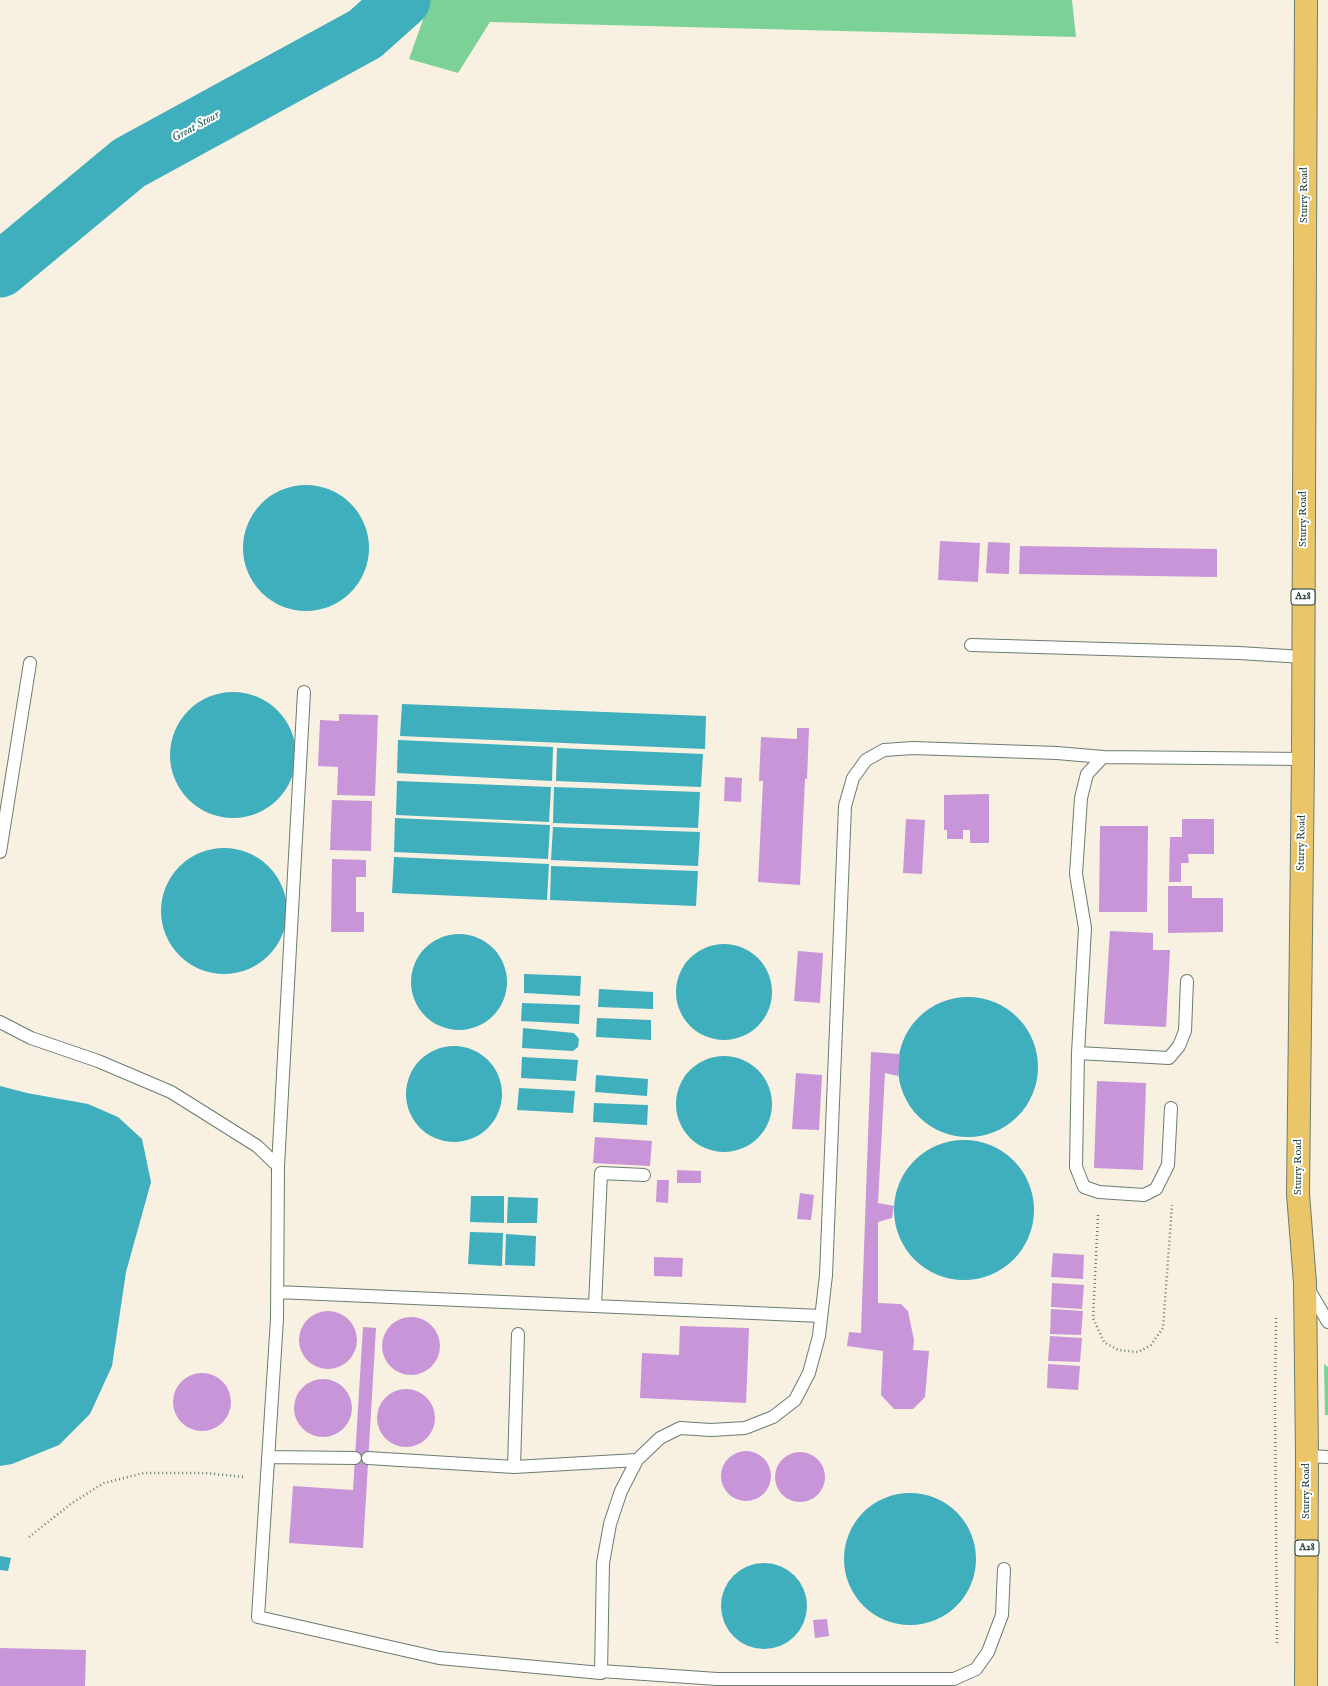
<!DOCTYPE html>
<html>
<head>
<meta charset="utf-8">
<style>
	body { margin:0 }
	canvas { display:block; background:#f8f0e1 }
</style>
</head>
<body>
<canvas width="1328" height="1686"></canvas>
<script>
const context = document.querySelector('canvas').getContext('2d');
context.lineJoin = 'round';
function paint(path, color) { context.fillStyle = color; context.fill(path, 'evenodd'); }
const poly = rows => new Path2D(rows.map(r => 'M' + r).join(''));
function trace(path, color, width, dash) { context.strokeStyle = color; context.lineWidth = width; context.lineCap = dash ? 'butt' : 'round'; context.setLineDash(dash || []); context.stroke(path); }
function label(font, color, halo, rows, align = 'center') {
  context.font = font + ' "IM FELL English",serif'; context.lineWidth = 4; context.setLineDash([]); context.textBaseline = 'middle'; context.strokeStyle = halo; context.fillStyle = color; for (const [text, x, y, turn = 0] of rows) {
    context.save(); context.translate(x, y); context.rotate((+turn || 0) * Math.PI / 180); context.textAlign = isNaN(turn) ? turn : align; if (halo) context.strokeText(text, 0, 0); context.fillText(text, 0, 0); context.restore();
  }
}
const green = poly([
	[430,0,1072,0,1076,37,490,22,458,73,409,59],
	[1324,1364,1328,1367,1328,1415,1325,1415]
]);
const water = poly([
	'243 548a63 63 0 1 1 126 0a63 63 0 1 1-126 0Z',
	'170 755a63 63 0 1 1 126 0a63 63 0 1 1-126 0Z',
	[402,704,706,716,705,749,400,736],
	[398,740,553,747,552,781,397,773],
	[557,748,703,754,701,787,556,781],
	[397,781,551,787,549,822,396,815],
	[554,787,700,792,698,828,553,823],
	[395,818,550,825,548,859,394,852],
	[553,827,700,832,698,866,551,860],
	'161 911a63 63 0 1 1 126 0a63 63 0 1 1-126 0Z',
	[394,857,549,864,547,900,392,893],
	[551,866,698,871,696,906,550,900],
	'411 982a48 48 0 1 1 96 0a48 48 0 1 1-96 0Z',
	'676 992a48 48 0 1 1 96 0a48 48 0 1 1-96 0Z',
	[524,974,581,976,580,996,524,993],
	[599,989,653,992,653,1009,598,1007],
	'898 1067a70 70 0 1 1 140 0a70 70 0 1 1-140 0Z',
	[522,1003,580,1005,579,1024,521,1021],
	[597,1018,651,1020,651,1040,596,1037],
	[523,1028,574,1033,579,1039,578,1047,573,1051,522,1048],
	'406 1094a48 48 0 1 1 96 0a48 48 0 1 1-96 0Z',
	'676 1104a48 48 0 1 1 96 0a48 48 0 1 1-96 0Z',
	[522,1057,578,1060,576,1081,521,1078],
	[596,1075,648,1079,647,1096,595,1092],
	[0,1086,27,1093,88,1104,118,1117,142,1139,151,1182,126,1272,112,1366,90,1414,59,1445,12,1464,0,1466],
	[519,1088,575,1091,573,1113,517,1110],
	[594,1103,648,1105,647,1125,593,1122],
	'894 1210a70 70 0 1 1 140 0a70 70 0 1 1-140 0Z',
	[471,1196,504,1196,504,1223,470,1222],
	[508,1197,538,1198,537,1223,507,1223],
	[470,1232,503,1233,502,1266,468,1264],
	[506,1234,536,1236,535,1266,505,1265],
	'844 1559a66 66 0 1 1 132 0a66 66 0 1 1-132 0Z',
	[0,1556,11,1558,8,1571,0,1570],
	'721 1606a43 43 0 1 1 86 0a43 43 0 1 1-86 0Z'
]);
const river = poly([
	[0,270,129,163,365,34,403,0]
]);
const building = poly([
	[940,541,980,543,978,582,938,580],
	[988,542,1010,543,1009,574,986,573],
	[1020,546,1217,549,1217,577,1019,574],
	[339,714,378,715,375,796,337,795,338,767,318,766,320,720,339,721],
	[797,728,809,728,807,779,805,779,800,885,758,882,763,781,759,781,761,737,797,739],
	[725,777,742,778,741,802,724,801],
	[989,794,989,843,970,843,970,830,963,830,963,839,947,839,947,830,944,830,944,795],
	[332,800,372,801,371,851,330,850],
	[906,819,925,820,922,874,903,873],
	[1182,819,1214,819,1214,854,1188,854,1189,863,1181,863,1181,882,1169,882,1170,837,1182,837],
	[1100,826,1148,826,1147,912,1099,912],
	[332,859,366,860,366,877,356,877,356,912,364,912,364,932,331,932],
	[1168,886,1192,886,1192,898,1223,898,1223,932,1168,933],
	[1110,931,1153,933,1153,950,1170,950,1166,1027,1104,1024],
	[798,951,823,953,820,1003,794,1001],
	[871,1052,900,1054,898,1076,885,1073,878,1203,894,1206,892,1218,878,1222,878,1303,901,1304,908,1311,914,1340,913,1350,929,1351,925,1397,913,1409,894,1409,881,1395,883,1351,847,1346,849,1332,861,1333],
	[796,1073,822,1075,819,1130,792,1129],
	[1097,1081,1146,1083,1143,1170,1094,1168],
	[595,1137,652,1141,650,1166,593,1163],
	[677,1170,701,1171,701,1183,677,1183],
	[657,1180,669,1180,668,1203,656,1202],
	[800,1193,814,1195,811,1220,797,1219],
	[1053,1253,1084,1255,1083,1279,1051,1277],
	[654,1257,683,1258,682,1277,654,1276],
	[1052,1283,1084,1285,1082,1309,1051,1307],
	[1051,1309,1083,1311,1081,1335,1050,1334],
	'299 1340a29 29 0 1 1 58 0a29 29 0 1 1-58 0Z',
	'382 1346a29 29 0 1 1 58 0a29 29 0 1 1-58 0Z',
	[680,1326,749,1328,746,1403,640,1398,642,1353,679,1355],
	[363,1327,376,1328,363,1548,289,1543,293,1486,353,1490],
	[1050,1336,1082,1338,1080,1362,1048,1361],
	[1048,1364,1080,1366,1078,1390,1047,1388],
	'173 1402a29 29 0 1 1 58 0a29 29 0 1 1-58 0Z',
	'294 1408a29 29 0 1 1 58 0a29 29 0 1 1-58 0Z',
	'377 1418a29 29 0 1 1 58 0a29 29 0 1 1-58 0Z',
	'721 1476a25 25 0 1 1 50 0a25 25 0 1 1-50 0Z',
	'775 1477a25 25 0 1 1 50 0a25 25 0 1 1-50 0Z',
	[827,1619,829,1636,815,1638,813,1620],
	[0,1648,86,1650,85,1686,0,1686]
]);
const path = poly([
	[1098,1215,1093,1318,1104,1342,1118,1350,1138,1352,1151,1345,1163,1328,1172,1205],
	[1276,1318,1275,1402,1277,1643],
	[29,1537,72,1503,104,1483,144,1473,204,1473,244,1477]
]);
const service = poly([
	[971,645,1239,653,1303,657],
	[0,852,30,663],
	[0,1022,31,1038,98,1061,171,1092,257,1146,278,1166,277,1319,258,1617,439,1658,601,1673,603,1563,610,1524,621,1491,637,1460,660,1438,680,1428,711,1430,745,1428,773,1417,795,1400,809,1373,819,1336,826,1275,845,806,853,778,866,760,884,750,913,748,1057,753,1103,757],
	[1078,1053,1169,1058,1179,1046,1185,1031,1187,981],
	[1171,1108,1168,1165,1156,1189,1144,1195,1099,1192,1084,1187,1076,1167,1078,1053,1085,928,1076,874,1081,798,1087,774,1103,757,1303,759],
	[278,1166,304,692],
	[1309,1290,1328,1322],
	[277,1292,821,1316],
	[595,1306,601,1173,644,1175],
	[518,1334,514,1467,637,1460],
	[1307,1456,1328,1457],
	[268,1457,355,1458],
	[368,1458,514,1467],
	[601,1671,717,1679,954,1679,976,1669,988,1652,1002,1615,1004,1569]
]);
const trunk = poly([
	[1306,1686,1307,1456,1305,1283,1298,1194,1303,759,1306,0]
]);
const shields = [
	[1303,597,24],
	[1307,1548,24]
];
const shieldNames = [
	["A28",1303,597],
	["A28",1307,1548]
];
const streetNames = [
	["Sturry Road",1305,195,-90],
	["Sturry Road",1304,519,-90],
	["Sturry Road",1302,843,-89],
	["Sturry Road",1299,1167,-90],
	["Sturry Road",1307,1491,-90]
];
const waterNames = [
	["Great Stour",196,127,-29]
];
paint(green, '#7cd296');
paint(water, '#3faebd');
trace(river, '#3faebd', 55);
paint(building, '#c995d9');
trace(service, '#6b7c71', 14);
trace(trunk, '#6b7c71', 24);
trace(path, '#6b7c71', 2.5, [1, 3]);
trace(service, '#fff', 12);
trace(trunk, '#eac669', 22);
for (const [x, y, w] of shields) { const box = new Path2D(); box.roundRect(x - w / 2, y - 8, w, 16, 3); context.fillStyle = '#fff'; context.fill(box); trace(box, '#1f3d34', 1); }
label('bold 10px', '#1f3d34', null, shieldNames);
label('11px', '#1f3d34', '#fff', streetNames);
label('italic 12px', '#2a6564', '#fff', waterNames);
</script>
</body>
</html>
